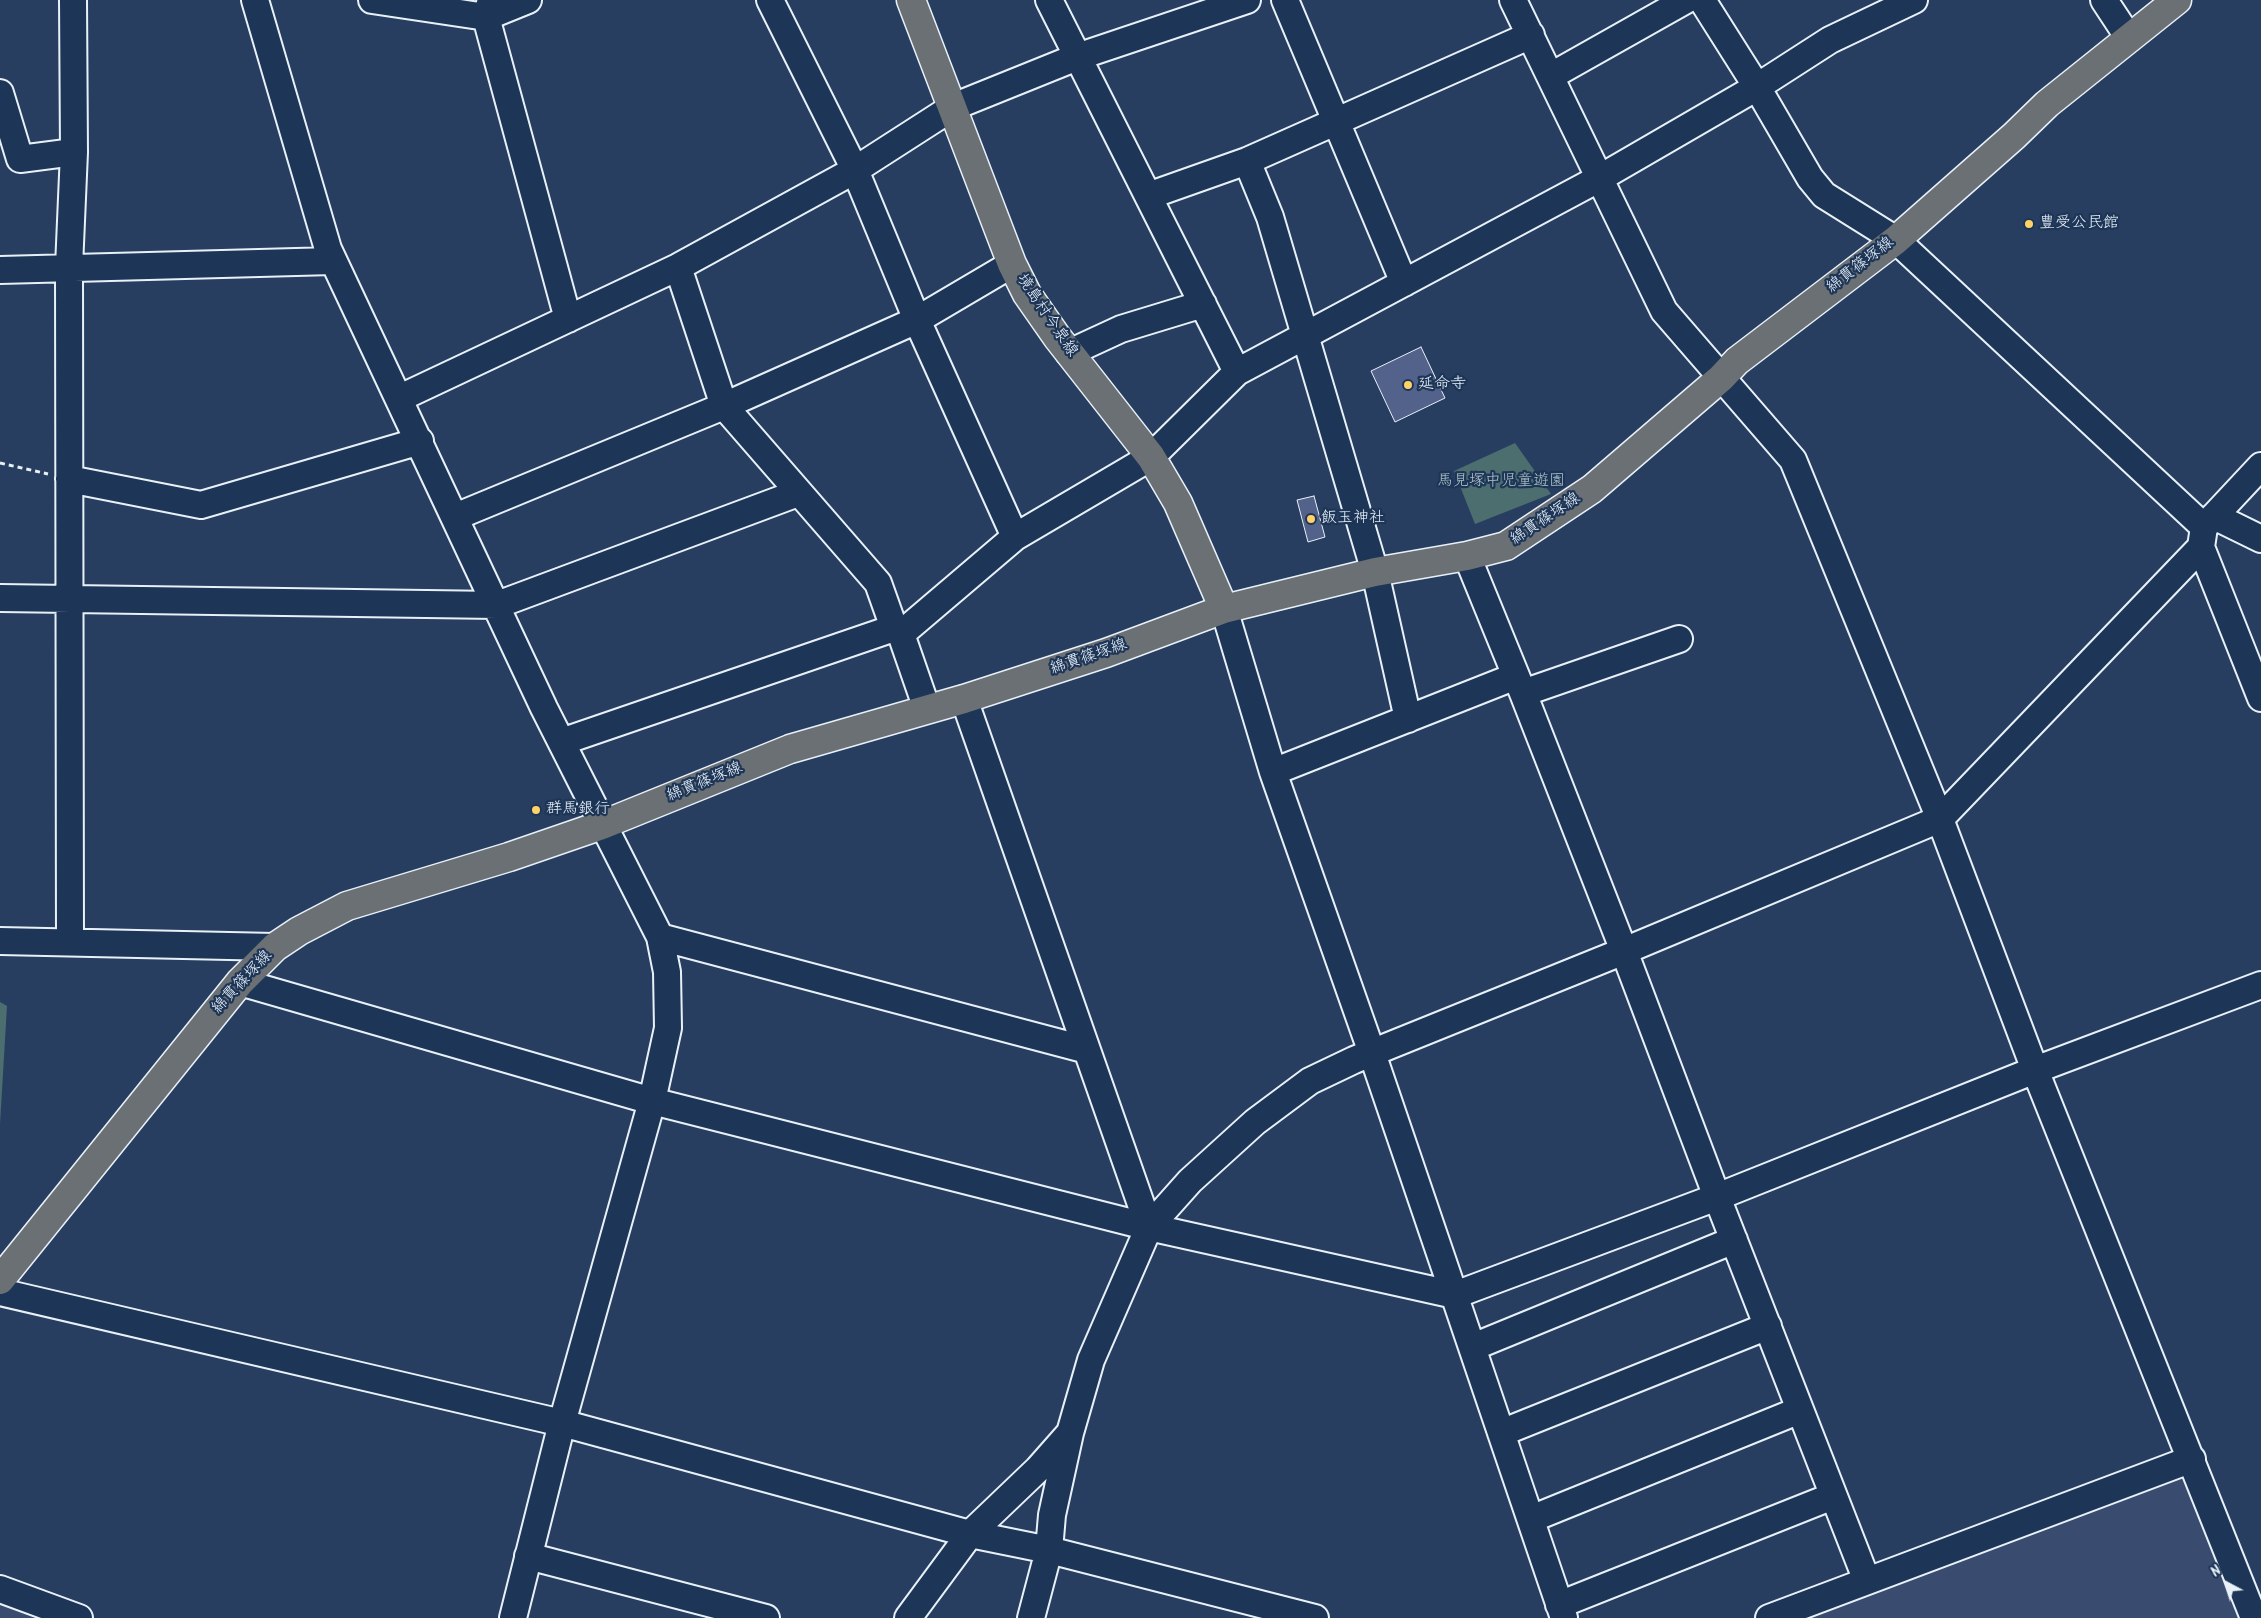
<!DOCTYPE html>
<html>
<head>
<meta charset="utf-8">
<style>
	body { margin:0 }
	#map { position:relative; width:2261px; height:1618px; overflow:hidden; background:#283e61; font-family:Kalam,sans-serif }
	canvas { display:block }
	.north { position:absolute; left:2201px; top:1558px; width:50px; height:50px; -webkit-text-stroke:4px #1d3557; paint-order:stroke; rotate:320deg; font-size:14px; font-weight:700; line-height:20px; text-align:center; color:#e8f1f8 }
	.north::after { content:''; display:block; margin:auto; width:18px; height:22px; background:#e8f1f8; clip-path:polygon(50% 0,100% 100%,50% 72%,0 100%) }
</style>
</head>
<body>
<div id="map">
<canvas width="2261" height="1618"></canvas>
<div class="north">N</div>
</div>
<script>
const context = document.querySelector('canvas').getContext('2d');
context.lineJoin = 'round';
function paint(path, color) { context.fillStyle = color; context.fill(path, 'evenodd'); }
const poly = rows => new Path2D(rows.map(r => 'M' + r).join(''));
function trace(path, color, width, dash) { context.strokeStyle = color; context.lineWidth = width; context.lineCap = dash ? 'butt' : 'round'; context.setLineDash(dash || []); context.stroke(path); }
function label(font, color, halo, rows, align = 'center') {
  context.font = font + ' Kalam,"Klee One",sans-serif'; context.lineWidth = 4.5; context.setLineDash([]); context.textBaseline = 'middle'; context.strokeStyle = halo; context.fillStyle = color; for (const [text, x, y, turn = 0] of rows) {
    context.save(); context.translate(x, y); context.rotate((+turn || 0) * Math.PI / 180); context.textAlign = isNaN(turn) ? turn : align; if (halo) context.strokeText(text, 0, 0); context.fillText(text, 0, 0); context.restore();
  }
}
const built = poly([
	[2183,1473,2240,1618,1801,1618],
	[0,1598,52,1618,0,1618]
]);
const green = poly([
	[1515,443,1551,494,1475,524,1454,471],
	[0,1002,7,1006,0,1124]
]);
const building = poly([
	[1421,347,1445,398,1395,422,1371,371,1421,347],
	[1314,496,1325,537,1308,542,1297,500,1314,496]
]);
const path = poly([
	[0,463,48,474]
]);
const minor = poly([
	[255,0,328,249,544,708,660,937,667,972,668,1028,652,1101,562,1423,513,1618],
	[372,0,486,17,528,0],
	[491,0,486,17,568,319],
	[770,0,855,170,917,320,1015,537],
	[1049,0,1237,372],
	[1285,0,1404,283],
	[1513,0,1664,311,1793,460,1940,819,2035,1070,2254,1618],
	[1702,0,1757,87,1810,178,1824,195,1896,240,2204,527],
	[2104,0,2129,38],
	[1551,76,1686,0],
	[0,93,20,159,74,152],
	[1247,161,1270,217,1375,572,1408,719],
	[1148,196,1247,161,1531,35],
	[678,267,724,406,878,583,894,628,901,634,927,709],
	[0,270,333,261],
	[1069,353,1121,329,1203,304],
	[400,398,678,267,855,170,953,107,1077,57,1247,0],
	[2261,466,2204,527,2201,547,2261,698],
	[69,479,201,505,420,441],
	[2214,516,2261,539],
	[455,517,724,406,917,320,1012,264],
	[1467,556,1523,693,1624,951,1717,1197,1867,1581],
	[0,598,497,605,798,493],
	[1224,609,1273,772,1372,1053,1564,1618],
	[901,634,1015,537,1151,457,1237,372,1600,178,1757,87,1830,40,1914,0],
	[1523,693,1679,639],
	[964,699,1149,1227],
	[567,740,894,628],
	[1273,772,1516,676],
	[660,937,1087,1050],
	[0,941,275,947],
	[70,942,69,267,74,152,73,0],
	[240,982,652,1101,1149,1227,1455,1295,1717,1197,2035,1070,2261,985],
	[0,1292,562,1423,970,1534,1049,1550,1315,1618],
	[1473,1347,1734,1240],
	[1501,1433,1768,1326],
	[1531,1519,1800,1410],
	[528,1556,766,1618],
	[0,1589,79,1618],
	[1559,1605,1833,1496],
	[908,1618,970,1534,1038,1469,1068,1435],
	[1031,1618,1049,1550,1052,1515,1070,1433,1091,1360,1149,1227,1190,1181,1255,1122,1310,1081,1354,1060,1624,951,1940,819,2201,547],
	[1769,1618,2192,1459]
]);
const major = poly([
	[911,0,1012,264,1027,294,1057,337,1151,457,1178,503,1224,609],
	[0,1280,240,982,275,947,299,931,347,906,509,857,602,825,790,749,964,699,1106,653,1224,609,1375,572,1467,556,1506,546,1592,489,1721,378,1737,361,1896,240,2014,136,2047,104,2177,0]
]);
const markers = [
	[2029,224,5,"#ffd166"],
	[1408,385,5,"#ffd166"],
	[1311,519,5,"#ffd166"],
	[536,810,5,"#ffd166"]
];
const poiNames = [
	["豊受公民館",2039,224],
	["延命寺",1418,385],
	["飯玉神社",1321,519],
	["群馬銀行",546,810]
];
const streetNames = [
	["綿貫篠塚線",1861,266,-38],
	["境島村今泉線",1046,316,56],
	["綿貫篠塚線",1546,520,-34],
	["綿貫篠塚線",1089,658,-19],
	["綿貫篠塚線",705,783,-22],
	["綿貫篠塚線",243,983,-47]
];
const parkNames = [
	["馬見塚中児童遊園",1501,482]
];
paint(built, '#394c70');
paint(green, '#4c6e6f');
paint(building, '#53628a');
trace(building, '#e8f1f8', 1);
trace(minor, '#e8f1f8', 30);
trace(major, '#e8f1f8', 31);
trace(path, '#e8f1f8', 3, [5, 4]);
trace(minor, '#1d3557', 26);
trace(major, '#6b7074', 28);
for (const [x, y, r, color] of markers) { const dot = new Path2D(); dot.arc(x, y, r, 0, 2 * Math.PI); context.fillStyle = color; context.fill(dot); trace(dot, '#1d3557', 2); }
label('16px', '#e8f1f8', '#1d3557', poiNames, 'left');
label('16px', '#e8f1f8', '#1d3557', streetNames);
label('16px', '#b1c3c8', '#1d3557', parkNames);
</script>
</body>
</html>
